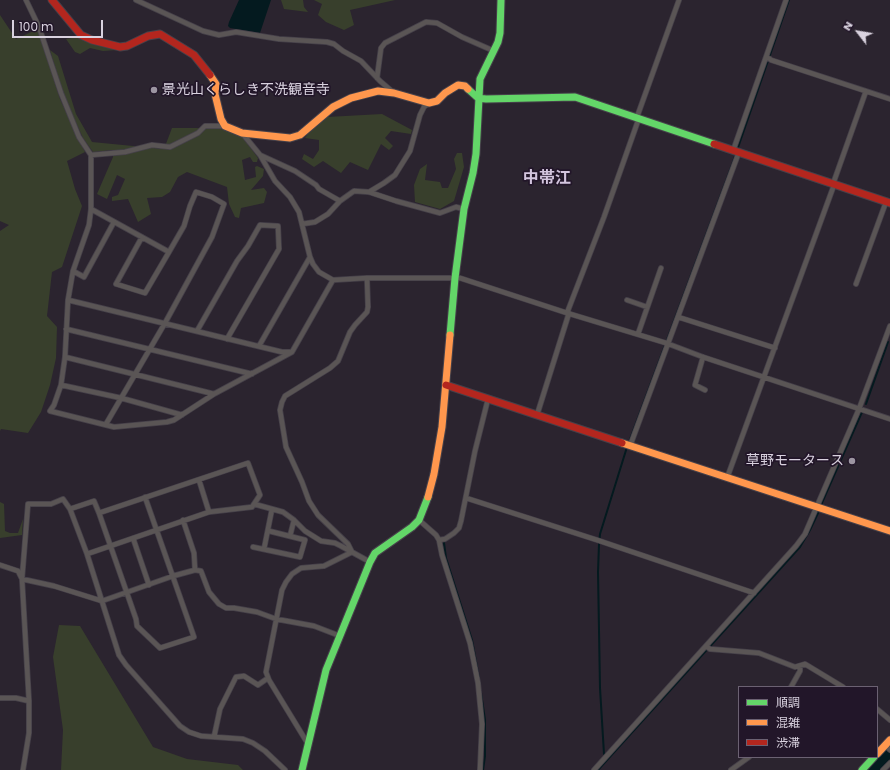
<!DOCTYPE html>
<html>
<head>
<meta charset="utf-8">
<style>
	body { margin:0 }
	#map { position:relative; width:890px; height:770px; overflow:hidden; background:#2b242f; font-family:Poppins,"Noto Sans JP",sans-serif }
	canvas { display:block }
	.legend { position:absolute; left:738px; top:686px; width:140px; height:72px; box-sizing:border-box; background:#221629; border:1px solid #6b6172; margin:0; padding:5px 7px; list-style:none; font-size:12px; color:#d9d2df }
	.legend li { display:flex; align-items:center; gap:8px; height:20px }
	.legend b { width:20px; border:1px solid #6b6172 }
	.north { position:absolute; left:838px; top:12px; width:40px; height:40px; -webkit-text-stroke:3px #221629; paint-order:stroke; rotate:301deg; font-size:11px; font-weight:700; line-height:16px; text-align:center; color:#d9d2df }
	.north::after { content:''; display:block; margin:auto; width:14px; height:18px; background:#d9d2df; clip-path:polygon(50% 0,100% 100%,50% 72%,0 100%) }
	.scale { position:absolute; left:12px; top:20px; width:91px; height:18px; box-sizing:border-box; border:2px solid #d9d2df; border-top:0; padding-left:5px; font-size:12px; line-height:14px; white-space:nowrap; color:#d9d2df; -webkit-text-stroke:3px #221629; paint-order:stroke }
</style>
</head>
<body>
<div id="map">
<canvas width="890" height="770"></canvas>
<ul class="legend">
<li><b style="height:5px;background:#63d668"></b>順調</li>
<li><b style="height:5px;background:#ff974d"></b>混雑</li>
<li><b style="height:5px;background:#b3261e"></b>渋滞</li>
</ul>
<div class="north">N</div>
<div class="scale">100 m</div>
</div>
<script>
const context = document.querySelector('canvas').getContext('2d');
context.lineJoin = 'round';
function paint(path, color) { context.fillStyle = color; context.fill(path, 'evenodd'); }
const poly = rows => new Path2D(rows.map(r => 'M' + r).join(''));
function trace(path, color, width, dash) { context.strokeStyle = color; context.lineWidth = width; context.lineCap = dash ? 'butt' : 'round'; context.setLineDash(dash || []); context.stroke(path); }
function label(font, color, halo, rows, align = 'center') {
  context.font = font + ' Poppins,"Noto Sans JP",sans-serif'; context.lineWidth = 3.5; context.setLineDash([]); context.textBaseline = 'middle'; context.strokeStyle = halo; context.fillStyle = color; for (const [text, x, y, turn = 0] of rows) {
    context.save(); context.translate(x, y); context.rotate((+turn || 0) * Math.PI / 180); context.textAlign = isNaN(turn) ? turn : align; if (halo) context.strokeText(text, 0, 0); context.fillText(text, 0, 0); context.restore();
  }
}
const green = poly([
	[281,0,303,0,304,7,308,12,284,9],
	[314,0,395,0,350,10,354,25,344,30,326,22,318,15,322,4],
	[0,15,16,39,38,29,60,99,85,152,67,161,75,189,82,206,62,267,52,272,47,316,57,327,56,358,50,385,41,412,28,433,1,429,0,431,0,231,9,225,0,221],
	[77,37,117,50,103,51,90,48,80,54,75,52,66,39],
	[50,50,58,56,76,114,92,142,164,149,172,128,196,128,225,129,241,135,258,158,257,162,253,162,250,157,242,160,245,180,256,177,255,167,257,166,264,169,263,176,251,190,264,188,267,192,264,203,241,208,239,218,235,217,229,204,227,187,187,172,178,177,170,192,162,197,147,198,151,214,138,222,128,199,112,201,112,197,118,195,125,179,117,175,107,199,97,194,113,157,113,150,93,152,83,138,63,94],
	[382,114,412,130,411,134,391,131,385,138,393,146,389,150,381,144,368,170,350,162,341,173,323,161,314,167,302,159,304,154,313,159,319,150,319,140,305,138,313,127,327,117],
	[457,153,462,153,464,167,454,201,440,209,415,202,414,185,420,169,427,164,425,180,440,182,442,188,448,188,456,169,454,159],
	[0,502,4,504,5,531,10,533,18,533,23,519,22,535,0,538],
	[59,625,80,626,153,747,187,759,238,765,243,770,61,770,63,730,53,657]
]);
const water = poly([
	[239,0,271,0,260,33,230,28,228,26,229,22]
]);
const stream = poly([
	[866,404,888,342],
	[629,442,733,162,789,0],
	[821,505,862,412],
	[444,543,446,558,472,640,479,678],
	[481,693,485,720,485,756,483,770],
	[604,754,600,688,598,572,599,544,600,534,627,447],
	[598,770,800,547,810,530,819,511]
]);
const river = poly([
	[872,770,890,751]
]);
const street = poly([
	[26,0,39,27,61,93,79,137,91,155,91,209,89,225,73,271,68,300,65,357,61,385,54,405,50,411,114,427,167,422,174,420,214,394,292,352,333,280],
	[136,0,203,31,219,35,236,32,279,39,327,42,334,44,343,51,361,61,380,81,394,93],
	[766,57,770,59,771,60,890,99],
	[377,78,381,48,385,43,426,22,437,23,462,37,494,51],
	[637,117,679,0],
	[242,133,260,155,275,181,290,197,299,212,310,257,313,264,319,272,333,280,367,278,460,278,567,313,666,343,703,357,890,419],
	[733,151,786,0],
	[91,155,125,152,152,145,170,147,198,133,205,126,225,126],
	[260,155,295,171,316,185,319,189,340,201,354,191,369,192,396,201,440,213,456,207,464,209],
	[833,184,866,91],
	[369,192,384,183,395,175,410,151,420,115,424,107,429,103],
	[91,209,169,252,184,226,190,206,196,192,212,197,224,204,212,237,165,323,106,424],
	[302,224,315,222,328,214,340,201],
	[142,237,116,284,145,293,169,252],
	[73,271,84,277,114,222],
	[856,284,886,202],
	[68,300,282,352,290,352],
	[627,300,647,307],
	[567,313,604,217,639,118],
	[678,317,775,348],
	[66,329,252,374],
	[197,331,237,261,248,246,260,225,278,226,279,249,227,339],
	[638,334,661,268],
	[259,346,310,257],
	[65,357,214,394],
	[703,357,695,385,705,390],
	[61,385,121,398,182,415],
	[537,415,569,313],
	[630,446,739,152],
	[727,478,834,185],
	[199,480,209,512],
	[466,498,597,540,754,593],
	[254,504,283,512,294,520,305,531,321,541,335,543,341,546,370,562],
	[70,509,94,501,99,513,248,463,260,495,252,507,209,512,87,554],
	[99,513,136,619,137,626,160,648,194,637,145,497],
	[183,520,194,553,195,570],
	[419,520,436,535,439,540,442,555,470,643,478,683,482,724,480,770],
	[290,536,294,520],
	[133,538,149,585],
	[439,540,445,539,454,533,459,528,461,521,475,451,488,399],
	[253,547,300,557,305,540,269,531],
	[264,549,272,509],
	[352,552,348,544,318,515,309,501,302,482,286,447,280,410,282,402,285,396,330,368,338,361,350,332,355,325,367,312,368,307,367,278],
	[0,565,18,571,22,579,54,586,102,601,173,576,195,570,201,571,209,592,219,604,226,608,234,608,257,612,276,619,314,626,340,636],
	[706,646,710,649,759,653,795,667,805,664,843,687],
	[791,687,800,671,800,666],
	[0,698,16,698,29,701],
	[877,709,890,720],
	[214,737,220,709,236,677,244,676,258,685,268,678],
	[308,744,269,680,266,672,282,590,286,582,292,574,301,568,324,566,352,552],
	[885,745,890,750],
	[23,770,29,733,29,701,22,579,28,504,51,504,63,499,70,509,87,554,119,655,126,665,180,726,189,732,201,736,243,739,253,743,265,751,285,770],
	[594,770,796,546,805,534,859,409,890,326],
	[731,770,749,757],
	[883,770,890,763]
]);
const fast = poly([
	[468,89,478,98,486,99,575,97,714,144],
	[450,335,455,278,464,209,473,173,476,154,480,79,498,42,500,33,501,0],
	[302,770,326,670,370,562,375,553,412,527,419,520,428,497],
	[862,770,874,757]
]);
const slow = poly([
	[210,75,216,84,215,94,221,119,225,126,242,133,290,138,300,135,333,107,351,98,378,91,394,93,429,103,437,101,445,93,458,85,465,86,468,89],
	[622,443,890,531],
	[428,497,434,474,442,427,450,335],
	[877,754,890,740]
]);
const jam = poly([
	[52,0,81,35,92,40,120,47,127,46,148,36,160,34,194,55,210,75],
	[714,144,890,203],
	[446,385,622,443]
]);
const markers = [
	[154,90,4,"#9c95a1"],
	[852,461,4,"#9c95a1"]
];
const poiNames = [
	["景光山くらしき不洗観音寺",162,90],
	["草野モータース",844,461,"right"]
];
const quarterNames = [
	["中帯江",547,179]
];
paint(green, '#383f2c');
paint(water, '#041a1f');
trace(stream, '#041a1f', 2);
trace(river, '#041a1f', 11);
trace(street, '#46414a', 6);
trace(fast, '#46414a', 9);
trace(slow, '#46414a', 9);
trace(jam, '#46414a', 9);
trace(street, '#5a5555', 4.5);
trace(fast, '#63d668', 7);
trace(slow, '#ff974d', 7);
trace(jam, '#b3261e', 7);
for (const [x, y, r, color] of markers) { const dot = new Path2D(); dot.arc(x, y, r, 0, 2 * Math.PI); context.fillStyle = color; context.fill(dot); trace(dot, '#221629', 1.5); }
label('14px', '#d9d2df', '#221629', poiNames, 'left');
label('bold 16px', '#d3c5de', '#221629', quarterNames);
</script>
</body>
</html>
